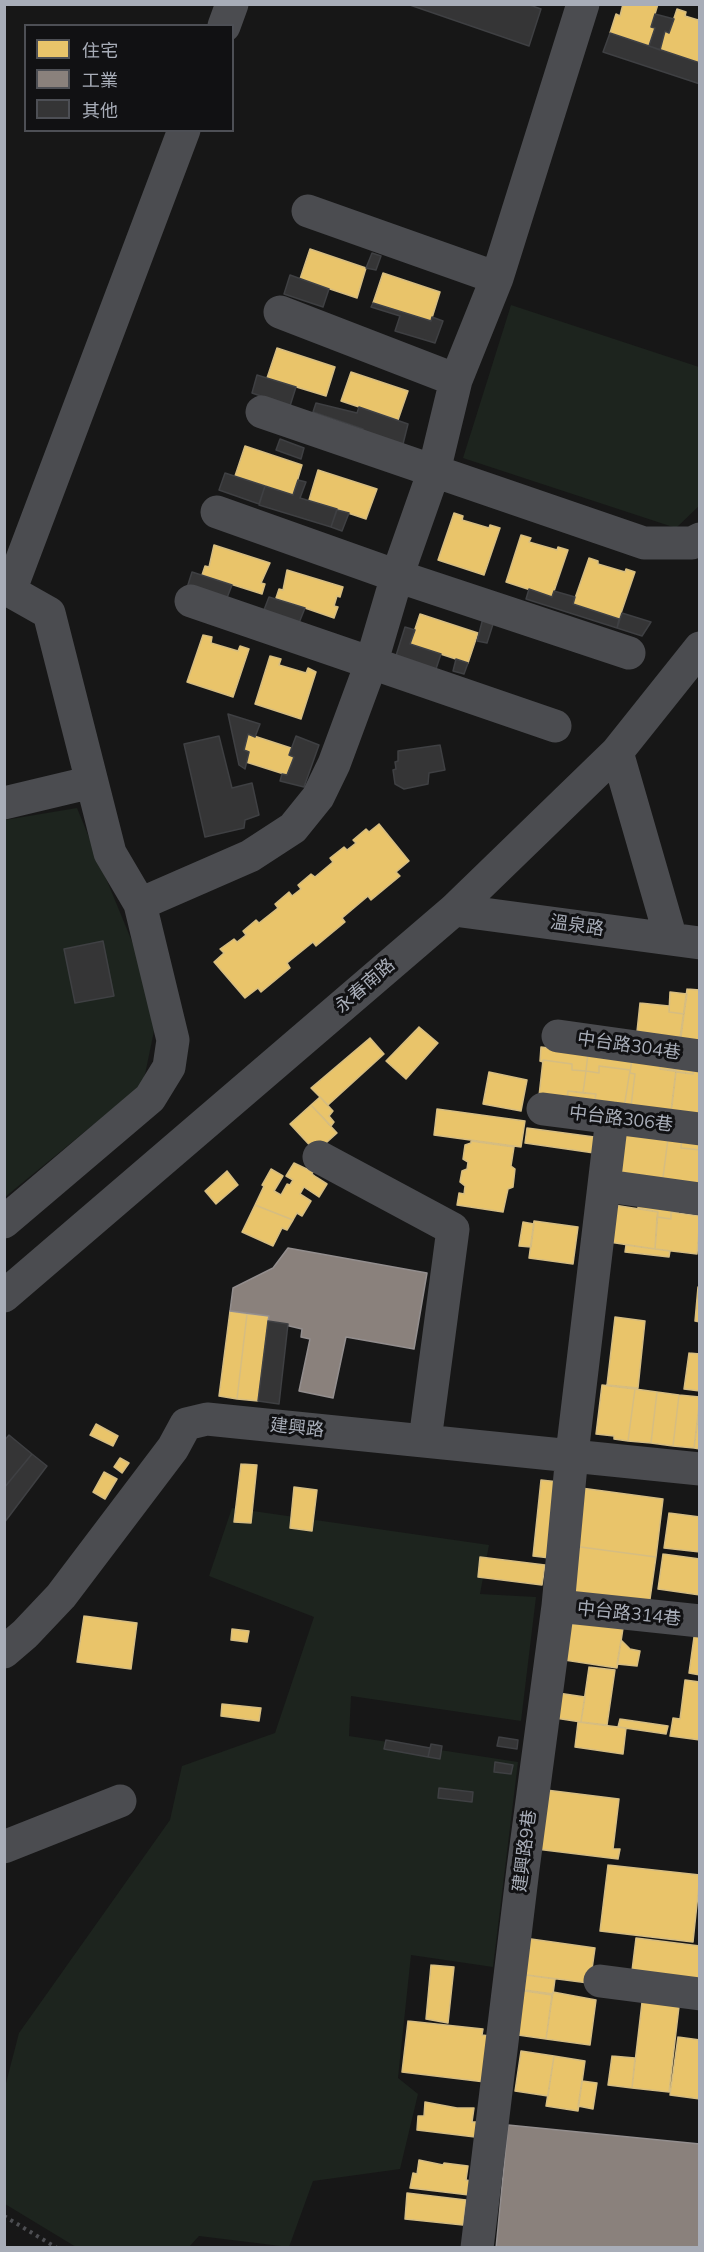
<!DOCTYPE html>
<html>
<head>
<meta charset="utf-8">
<style>
	body { margin:0 }
	#map { position:relative; width:704px; height:2252px; overflow:hidden; background:#171717; font-family:Mulish,"Noto Sans TC",sans-serif }
	canvas { display:block }
	.frame { position:absolute; inset:0; border:6px solid #a8adb8; pointer-events:none }
	.legend { position:absolute; left:24px; top:24px; width:210px; height:108px; box-sizing:border-box; background:#111113; border:2px solid #4d4f55; margin:0; padding:8px 10px; list-style:none; font-size:18px; color:#a8adb8 }
	.legend li { display:flex; align-items:center; gap:12px; height:30px }
	.legend b { width:30px; border:2px solid #4d4f55 }
</style>
</head>
<body>
<div id="map">
<canvas width="704" height="2252"></canvas>
<div class="frame"></div>
<ul class="legend">
<li><b style="height:16px;background:#e9c46a"></b>住宅</li>
<li><b style="height:16px;background:#8a817c"></b>工業</li>
<li><b style="height:16px;background:#353536"></b>其他</li>
</ul>
</div>
<script>
const context = document.querySelector('canvas').getContext('2d');
context.lineJoin = 'round';
function paint(path, color) { context.fillStyle = color; context.fill(path, 'evenodd'); }
const poly = rows => new Path2D(rows.map(r => 'M' + r).join(''));
function trace(path, color, width, dash) { context.strokeStyle = color; context.lineWidth = width; context.lineCap = dash ? 'butt' : 'round'; context.setLineDash(dash || []); context.stroke(path); }
function label(font, color, halo, rows, align = 'center') {
  context.font = font + ' Mulish,"Noto Sans TC",sans-serif'; context.lineWidth = 6; context.setLineDash([]); context.textBaseline = 'middle'; context.strokeStyle = halo; context.fillStyle = color; for (const [text, x, y, turn = 0] of rows) {
    context.save(); context.translate(x, y); context.rotate((+turn || 0) * Math.PI / 180); context.textAlign = isNaN(turn) ? turn : align; if (halo) context.strokeText(text, 0, 0); context.fillText(text, 0, 0); context.restore();
  }
}
const green = poly([
	[511,305,699,367,699,506,676,528,463,458],
	[77,808,159,1007,143,1084,5,1197,5,820],
	[232,1508,489,1545,480,1594,536,1597,521,1721,351,1696,349,1736,518,1762,493,1967,411,1955,398,2078,418,2094,400,2169,313,2181,289,2247,199,2236,189,2247,76,2247,5,2204,5,2087,19,2033,170,1820,182,1766,275,1733,314,1617,209,1576]
]);
const homes = poly([
	[623,4,658,4,651,27,655,28,649,46,610,33,616,14,620,16,623,4],
	[677,9,686,12,685,16,698,20,700,16,699,63,660,50,665,31,669,33,677,9],
	[310,249,366,268,357,298,300,279,310,249],
	[383,273,440,292,431,321,373,303,383,273],
	[277,348,335,367,326,396,267,378,277,348],
	[351,372,408,391,398,420,341,401,351,372],
	[245,446,302,465,293,495,235,476,245,446],
	[318,470,377,489,366,519,309,500,318,470],
	[454,513,463,516,462,520,489,528,490,525,500,528,484,575,438,560,454,513],
	[521,535,531,538,529,542,557,550,558,547,568,550,552,597,506,582,521,535],
	[214,545,270,563,261,583,265,584,262,594,202,575,205,566,209,567,214,545],
	[589,558,598,561,598,564,625,572,626,569,635,572,619,619,573,604,589,558],
	[287,570,343,587,340,597,337,596,334,606,338,607,334,618,276,598,279,589,283,590,287,570],
	[420,614,478,633,468,663,410,644,420,614],
	[203,635,212,637,211,643,238,651,240,646,249,649,233,697,187,682,203,635],
	[270,656,281,659,279,665,306,673,308,668,316,672,301,719,255,704,270,656],
	[248,734,291,748,289,755,294,757,287,775,246,762,249,752,244,750,248,734],
	[379,824,409,861,396,872,400,876,371,900,368,896,342,918,345,922,316,946,313,942,287,963,290,968,261,992,258,988,245,998,214,962,224,953,220,949,234,939,237,942,246,935,243,931,256,920,259,923,278,908,275,904,289,892,292,896,301,889,298,885,311,874,315,877,333,862,330,858,344,847,347,850,356,843,353,840,366,829,369,832,379,824],
	[687,989,700,990,700,1048,679,1045,687,989],
	[670,992,687,994,684,1014,669,1012,670,992],
	[640,1003,669,1006,669,1012,684,1014,681,1037,636,1041,640,1003],
	[419,1027,438,1043,406,1079,386,1061,419,1027],
	[370,1038,384,1054,328,1105,311,1088,370,1038],
	[541,1047,588,1053,586,1071,572,1070,572,1064,543,1060,543,1062,540,1061,541,1047],
	[588,1053,632,1059,630,1073,635,1074,630,1114,567,1100,568,1091,596,1094,594,1104,624,1108,630,1070,599,1066,599,1073,586,1071,588,1053],
	[632,1059,661,1062,660,1069,676,1070,670,1119,630,1114,635,1074,630,1073,632,1059],
	[543,1060,572,1064,572,1070,586,1071,583,1093,568,1091,567,1100,539,1096,543,1060],
	[661,1062,694,1069,693,1074,660,1069,661,1062],
	[599,1066,630,1070,624,1108,594,1104,596,1094,583,1093,586,1071,599,1073,599,1066],
	[694,1069,700,1070,700,1117,671,1114,676,1072,693,1074,694,1069],
	[489,1072,527,1080,521,1111,483,1104,489,1072],
	[320,1097,333,1111,329,1116,334,1122,331,1126,311,1105,320,1097],
	[311,1105,337,1133,316,1152,290,1124,311,1105],
	[437,1109,525,1121,521,1147,434,1135,437,1109],
	[624,1126,669,1131,662,1185,616,1180,624,1126],
	[527,1128,602,1138,601,1154,525,1143,527,1128],
	[669,1131,682,1135,681,1148,700,1150,700,1190,662,1185,669,1131],
	[700,1134,700,1150,681,1148,682,1135,700,1134],
	[471,1141,514,1147,511,1166,515,1169,513,1187,508,1189,503,1212,457,1205,459,1193,464,1194,465,1186,460,1182,462,1171,467,1169,468,1162,463,1159,465,1145,471,1143,471,1141],
	[294,1163,313,1172,312,1174,316,1177,327,1184,319,1197,304,1187,300,1194,311,1201,302,1216,297,1213,293,1220,255,1205,264,1186,262,1185,271,1169,283,1176,274,1191,281,1195,287,1184,290,1185,293,1180,286,1176,294,1163],
	[227,1171,238,1185,216,1204,205,1191,227,1171],
	[639,1197,680,1203,678,1213,671,1212,671,1219,657,1217,658,1212,638,1208,639,1197],
	[255,1205,293,1220,287,1230,282,1228,273,1246,242,1232,255,1205],
	[614,1205,658,1212,655,1249,609,1242,614,1205],
	[671,1212,700,1216,697,1254,655,1249,657,1217,671,1219,671,1212],
	[534,1221,578,1227,573,1264,529,1258,534,1221],
	[523,1222,534,1224,531,1247,519,1246,523,1222],
	[626,1245,670,1251,669,1257,625,1252,626,1245],
	[698,1287,700,1287,700,1322,695,1321,698,1287],
	[230,1311,247,1314,237,1399,219,1396,230,1311],
	[247,1314,269,1316,258,1401,237,1399,247,1314],
	[615,1317,645,1321,638,1388,607,1385,615,1317],
	[689,1353,700,1354,700,1391,684,1389,689,1353],
	[602,1385,635,1389,628,1441,614,1439,614,1436,596,1434,602,1385],
	[635,1389,657,1392,651,1443,628,1441,635,1389],
	[657,1392,679,1395,673,1446,651,1443,657,1392],
	[679,1395,700,1397,694,1448,673,1446,679,1395],
	[700,1403,700,1449,694,1448,700,1403],
	[96,1424,118,1436,113,1446,90,1435,96,1424],
	[120,1458,129,1463,122,1473,114,1467,120,1458],
	[241,1464,257,1465,251,1523,234,1522,241,1464],
	[104,1472,117,1479,105,1499,93,1492,104,1472],
	[541,1480,559,1482,550,1558,533,1556,541,1480],
	[294,1487,317,1490,312,1531,290,1528,294,1487],
	[581,1488,663,1499,656,1557,573,1546,581,1488],
	[669,1513,700,1517,700,1552,664,1548,669,1513],
	[573,1546,656,1557,649,1606,567,1595,573,1546],
	[663,1554,700,1559,700,1595,658,1589,663,1554],
	[480,1557,545,1565,542,1585,478,1577,480,1557],
	[625,1615,617,1668,558,1659,562,1626,625,1615],
	[84,1616,137,1623,131,1669,77,1662,84,1616],
	[232,1629,249,1631,247,1642,231,1640,232,1629],
	[695,1630,700,1631,700,1675,689,1673,695,1630],
	[621,1640,630,1649,640,1651,637,1666,617,1664,621,1640],
	[589,1667,615,1670,607,1725,581,1722,589,1667],
	[685,1680,700,1682,700,1740,670,1736,673,1718,680,1719,685,1680],
	[558,1693,585,1697,581,1722,555,1718,558,1693],
	[222,1704,261,1708,259,1721,221,1716,222,1704],
	[620,1719,668,1726,666,1734,618,1727,620,1719],
	[578,1722,626,1728,623,1754,575,1747,578,1722],
	[546,1790,619,1799,613,1849,620,1849,618,1859,536,1849,546,1790],
	[608,1865,700,1875,693,1942,600,1931,608,1865],
	[524,1938,595,1948,591,1976,596,1984,519,1974,524,1938],
	[636,1938,700,1946,700,1988,631,1979,636,1938],
	[431,1965,454,1967,448,2023,426,2019,431,1965],
	[519,1974,555,1979,553,1994,517,1989,519,1974],
	[518,1990,552,1995,546,2039,511,2034,518,1990],
	[553,1992,596,2000,590,2045,546,2039,553,1992],
	[643,1994,680,1998,669,2092,632,2088,643,1994],
	[408,2021,483,2029,482,2035,490,2036,485,2082,402,2072,408,2021],
	[678,2037,700,2040,700,2099,670,2095,678,2037],
	[521,2051,554,2056,548,2096,515,2091,521,2051],
	[554,2056,585,2061,578,2111,546,2106,554,2056],
	[612,2056,635,2058,632,2088,608,2085,612,2056],
	[582,2081,597,2083,593,2109,578,2106,582,2081],
	[425,2102,457,2108,474,2108,472,2122,477,2122,475,2137,417,2130,418,2116,424,2116,425,2102],
	[419,2160,443,2165,444,2163,468,2166,466,2180,471,2181,469,2195,410,2188,413,2173,417,2174,419,2160],
	[407,2193,466,2200,463,2225,405,2219,407,2193]
]);
const industry = poly([
	[288,1248,427,1273,414,1349,346,1337,333,1398,299,1391,310,1339,301,1337,302,1329,268,1321,269,1316,230,1311,233,1288,273,1268,288,1248],
	[508,2125,700,2144,700,2248,496,2248,508,2125]
]);
const building = poly([
	[407,4,527,4,541,9,529,46,407,4],
	[655,14,674,19,669,33,665,31,660,50,649,46,655,28,651,27,655,14],
	[610,33,700,63,700,84,603,52,610,33],
	[372,253,381,256,376,270,366,268,372,253],
	[290,275,329,289,323,307,284,294,290,275],
	[373,303,431,321,432,317,443,321,435,343,395,331,400,316,371,307,373,303],
	[257,375,296,387,290,406,252,393,257,375],
	[316,403,357,413,359,407,408,424,403,444,362,432,363,429,313,412,316,403],
	[280,439,304,448,301,459,276,450,280,439],
	[225,473,265,486,259,504,219,490,225,473],
	[298,480,306,482,300,498,337,509,331,527,259,505,265,486,293,495,298,480],
	[337,510,349,513,342,531,331,527,337,510],
	[192,572,232,585,225,603,186,591,192,572],
	[529,589,552,597,554,591,575,597,573,604,619,619,617,628,526,599,529,589],
	[269,597,305,608,297,628,262,615,269,597],
	[622,613,651,622,642,636,617,628,622,613],
	[483,618,494,621,487,643,477,641,483,618],
	[405,627,415,630,410,644,441,654,435,672,395,659,405,627],
	[456,659,468,663,464,674,453,671,456,659],
	[228,714,260,724,255,737,248,734,244,750,249,752,245,769,239,765,228,714],
	[219,736,232,788,252,783,259,815,245,820,244,828,205,837,184,744,219,736],
	[296,736,319,745,304,787,280,781,282,774,287,775,294,757,289,755,296,736],
	[440,745,445,770,429,773,428,784,404,789,395,784,393,770,396,769,395,762,398,761,398,751,440,745],
	[103,941,114,996,75,1003,64,949,103,941],
	[268,1321,288,1324,279,1404,258,1401,268,1321],
	[9,1435,32,1454,4,1488,4,1441,9,1435],
	[32,1454,47,1466,4,1523,4,1488,32,1454],
	[499,1737,518,1740,517,1749,497,1746,499,1737],
	[386,1740,430,1748,428,1757,384,1749,386,1740],
	[431,1744,442,1746,440,1759,428,1757,431,1744],
	[495,1762,513,1765,511,1774,494,1772,495,1762],
	[439,1788,473,1792,472,1802,438,1798,439,1788]
]);
const path = poly([
	[4,2216,57,2248]
]);
const minor = poly([
	[224,26,232,4],
	[308,211,497,278],
	[280,312,456,380],
	[262,412,644,543,692,543,700,539],
	[217,512,397,576,629,653],
	[191,601,555,726],
	[617,752,671,939],
	[4,803,92,782],
	[140,904,250,856,293,828,318,797,334,764,371,664,397,576,434,471,456,380,497,278,583,4],
	[454,910,700,943],
	[558,1036,700,1056],
	[543,1109,700,1129],
	[319,1157,453,1229,425,1440],
	[621,1188,700,1199],
	[4,1222,150,1098,169,1067,173,1040,140,904,110,853,49,613,10,591,184,130],
	[4,1296,454,910,617,752,700,648],
	[558,1606,700,1621],
	[4,1652,25,1634,61,1596,173,1448,186,1424,207,1419,700,1469],
	[4,1847,120,1801],
	[600,1981,700,1994],
	[477,2248,523,1869,558,1606,572,1454,612,1118]
]);
const streetNames = [
	["溫泉路",577,926,8],
	["永春南路",365,986,-41],
	["中台路304巷",629,1046,8],
	["中台路306巷",621,1119,7],
	["建興路",297,1428,6],
	["中台路314巷",629,1614,6],
	["建興路9巷",525,1851,-83]
];
paint(green, '#1d241e');
paint(homes, '#e9c46a');
trace(homes, '#d6bd81', 1.5);
paint(industry, '#8a817c');
trace(industry, '#938e8e', 1.5);
paint(building, '#353536');
trace(building, '#3f4043', 1.5);
trace(path, '#4d4e52', 4, [3, 4.5]);
trace(minor, '#4b4c50', 33);
label('18px', '#a8adb8', '#111113', streetNames);
</script>
</body>
</html>
